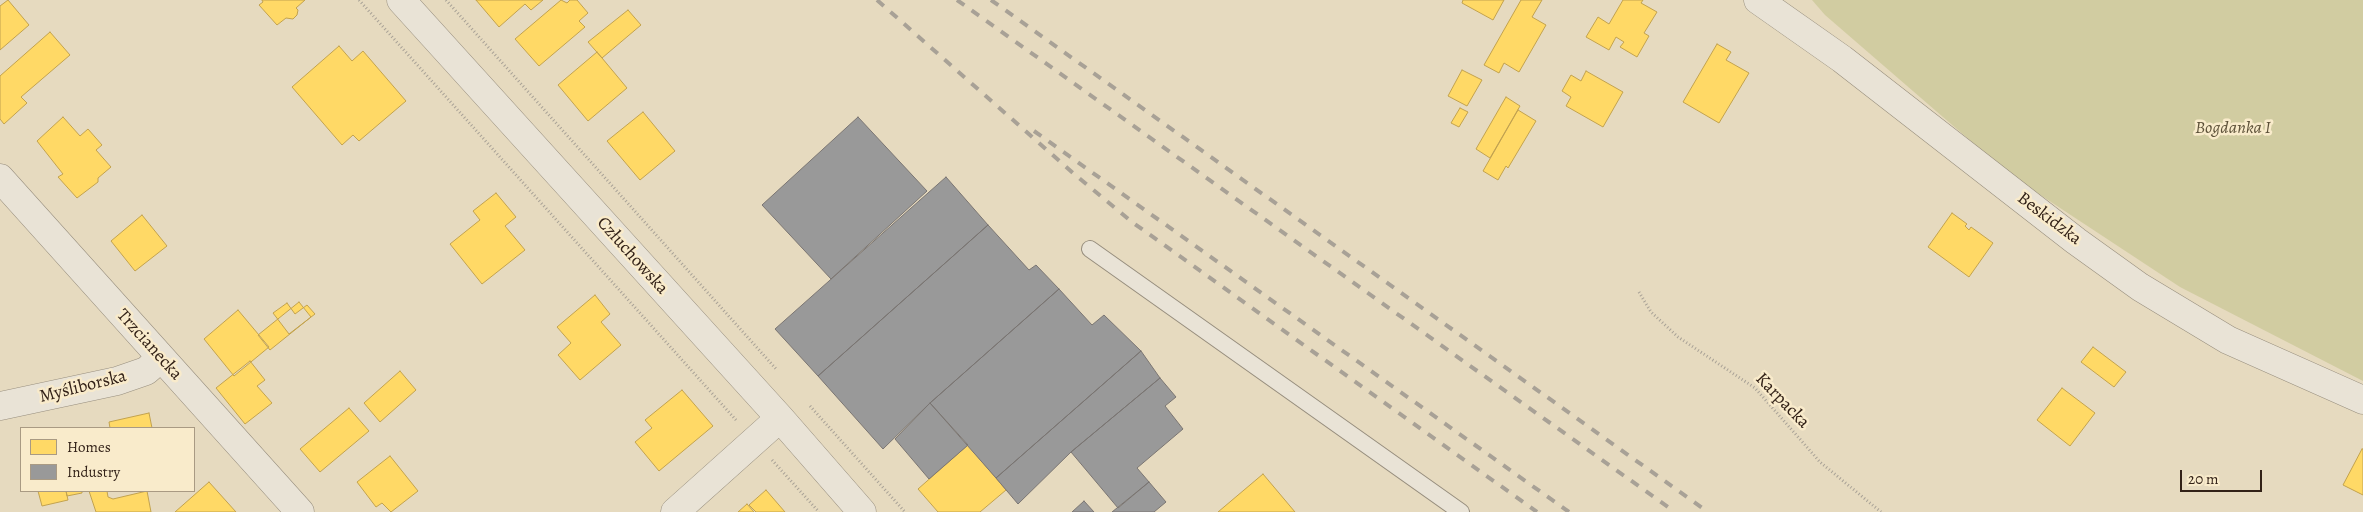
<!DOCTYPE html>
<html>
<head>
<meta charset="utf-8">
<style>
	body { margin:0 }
	#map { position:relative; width:2363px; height:512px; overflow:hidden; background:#e6dabf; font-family:Alegreya,serif }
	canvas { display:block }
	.legend { position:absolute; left:20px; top:427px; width:175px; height:65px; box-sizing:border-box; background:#f9ebcb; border:1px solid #a99a83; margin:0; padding:6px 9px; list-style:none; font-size:15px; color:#322117 }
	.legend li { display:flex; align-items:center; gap:10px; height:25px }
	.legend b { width:25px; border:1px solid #a99a83 }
	.scale { position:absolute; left:2180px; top:470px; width:82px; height:22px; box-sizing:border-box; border:2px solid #322117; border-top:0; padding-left:6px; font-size:15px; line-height:18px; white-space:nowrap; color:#322117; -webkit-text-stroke:4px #f9ebcb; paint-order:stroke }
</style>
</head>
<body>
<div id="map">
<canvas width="2363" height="512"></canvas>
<ul class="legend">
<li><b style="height:14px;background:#ffd966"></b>Homes</li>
<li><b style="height:14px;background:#999"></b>Industry</li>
</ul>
<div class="scale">20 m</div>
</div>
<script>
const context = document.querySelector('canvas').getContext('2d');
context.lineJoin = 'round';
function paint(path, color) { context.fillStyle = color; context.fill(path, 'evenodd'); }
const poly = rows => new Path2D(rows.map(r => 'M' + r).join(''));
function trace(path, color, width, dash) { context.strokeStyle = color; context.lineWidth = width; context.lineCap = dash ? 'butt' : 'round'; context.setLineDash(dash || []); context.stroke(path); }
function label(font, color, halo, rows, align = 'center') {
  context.font = font + ' Alegreya,serif'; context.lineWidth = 5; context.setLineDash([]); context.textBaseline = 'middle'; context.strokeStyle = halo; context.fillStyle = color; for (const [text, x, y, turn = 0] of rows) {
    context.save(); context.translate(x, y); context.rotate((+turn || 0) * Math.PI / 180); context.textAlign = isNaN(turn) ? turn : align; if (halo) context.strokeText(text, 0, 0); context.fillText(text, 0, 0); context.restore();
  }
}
const green = poly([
	[1812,0,2363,0,2363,381,2180,287,2010,175,1825,15]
]);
const homes = poly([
	[8,0,29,25,0,50,0,6,8,0],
	[262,0,305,0,296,8,298,10,297,15,293,19,286,18,277,25,259,5,263,2,262,0],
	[476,0,543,0,531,10,525,4,499,27,476,0],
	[561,0,567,3,570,0,577,0,588,13,579,21,585,27,539,66,515,39,561,0],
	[1463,0,1504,0,1493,20,1462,3,1463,0],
	[1521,0,1542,0,1532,17,1546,25,1519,72,1504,63,1499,73,1484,65,1521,0],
	[1623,0,1643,0,1641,3,1657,12,1644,33,1649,36,1637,57,1620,47,1624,42,1616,37,1609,50,1586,37,1598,17,1609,24,1623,0],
	[628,10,641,25,602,58,588,42,628,10],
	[50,32,70,55,21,97,27,103,4,124,0,119,0,76,50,32],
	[1717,44,1731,52,1726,60,1749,73,1719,123,1683,102,1717,44],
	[339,46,352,61,363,51,406,101,359,141,353,135,342,145,292,87,339,46],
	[597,52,627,88,588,121,558,85,597,52],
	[1462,70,1482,80,1467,106,1448,96,1462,70],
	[1586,71,1623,92,1603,127,1566,106,1571,97,1562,91,1571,75,1581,81,1586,71],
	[1506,97,1520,106,1490,158,1476,149,1506,97],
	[1460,108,1468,112,1459,127,1451,123,1460,108],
	[1518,110,1536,121,1508,168,1506,166,1498,180,1483,171,1518,110],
	[643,112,675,151,640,180,607,141,643,112],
	[63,117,80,136,88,129,102,145,96,150,111,167,98,178,98,182,77,198,58,177,63,174,37,141,63,117],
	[496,193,516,217,505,226,525,250,482,284,450,244,480,220,473,211,496,193],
	[1952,213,1967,224,1965,226,1969,230,1971,227,1993,243,1969,277,1928,247,1952,213],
	[142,215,167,246,135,271,111,241,142,215],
	[595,295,610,314,601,322,621,345,580,380,558,355,571,343,557,327,595,295],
	[299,302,311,317,270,350,258,335,299,302],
	[287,303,295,314,307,305,315,314,289,334,273,313,287,303],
	[238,310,269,347,234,376,204,339,238,310],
	[2093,347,2126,372,2114,387,2081,362,2093,347],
	[250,361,265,380,257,386,272,403,245,424,216,388,250,361],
	[400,371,416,390,380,422,364,403,400,371],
	[2062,388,2095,413,2070,446,2037,420,2062,388],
	[682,390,713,426,659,471,635,442,652,428,645,420,682,390],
	[349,408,369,431,320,472,300,449,349,408],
	[149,413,152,428,110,428,109,422,149,413],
	[968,445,1006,490,980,512,938,512,918,489,968,445],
	[2362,449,2363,449,2363,495,2343,485,2362,449],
	[390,456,418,491,391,512,382,503,376,507,357,482,390,456],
	[1263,474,1295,512,1218,512,1263,474],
	[209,482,236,512,175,512,209,482],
	[766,490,785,512,756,512,749,505,766,490],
	[38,491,66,491,68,500,42,506,38,491],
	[66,491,82,491,82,493,67,496,66,491],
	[89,491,107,491,108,497,113,499,147,491,151,512,96,512,89,491],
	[747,504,754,512,738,512,747,504]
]);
const industry = poly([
	[858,117,927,191,831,279,762,205,858,117],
	[946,177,988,225,818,376,775,329,946,177],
	[988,225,1029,270,1036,265,1059,289,930,403,883,449,818,376,988,225],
	[1059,289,1092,325,1104,315,1141,351,996,478,930,403,1059,289],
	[1141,351,1160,378,1071,452,1018,504,996,478,1141,351],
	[1160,378,1176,397,1165,406,1183,429,1137,468,1149,482,1118,508,1071,452,1160,378],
	[930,403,968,445,929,479,895,439,930,403],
	[1149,482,1166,502,1154,512,1112,512,1149,482],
	[1084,501,1094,512,1072,512,1084,501]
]);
const path = poly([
	[359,0,736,420],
	[446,0,777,370],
	[1639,292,1651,312,1678,337,1755,388,1820,462,1881,512],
	[810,406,905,512],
	[772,460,819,512]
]);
const lane = poly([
	[1090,249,1461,512]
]);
const street = poly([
	[401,0,780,418,862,512],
	[1758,0,1842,59,2076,241,2140,287,2228,340,2363,400],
	[0,178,300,512],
	[0,406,117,381,146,371,161,358],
	[675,512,780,418]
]);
const rail = poly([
	[877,0,1073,173,1132,222,1537,512],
	[957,0,1675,512],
	[991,0,1708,512],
	[1034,131,1569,512]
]);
const parkNames = [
	["Bogdanka I",2233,129]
];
const streetNames = [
	["Beskidzka",2049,219,37],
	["Człuchowska",632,256,48],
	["Trzcianecka",149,345,48],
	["Myśliborska",83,387,-14],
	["Karpacka",1782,401,46]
];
paint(green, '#d1cca1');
paint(homes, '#ffd966');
trace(homes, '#c2a24e', 1);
paint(industry, '#999');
trace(industry, '#7a7572', 1);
trace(lane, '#978e7e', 18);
trace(street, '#978e7e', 29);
trace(path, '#a8a196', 3, [1, 2.5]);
trace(lane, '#e9e3d6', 16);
trace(street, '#e9e3d6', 28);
trace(rail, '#a8a196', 4, [9, 9]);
label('italic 18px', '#5d5139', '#f9ebcb', parkNames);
label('18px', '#322117', '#f9ebcb', streetNames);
</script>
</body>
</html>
